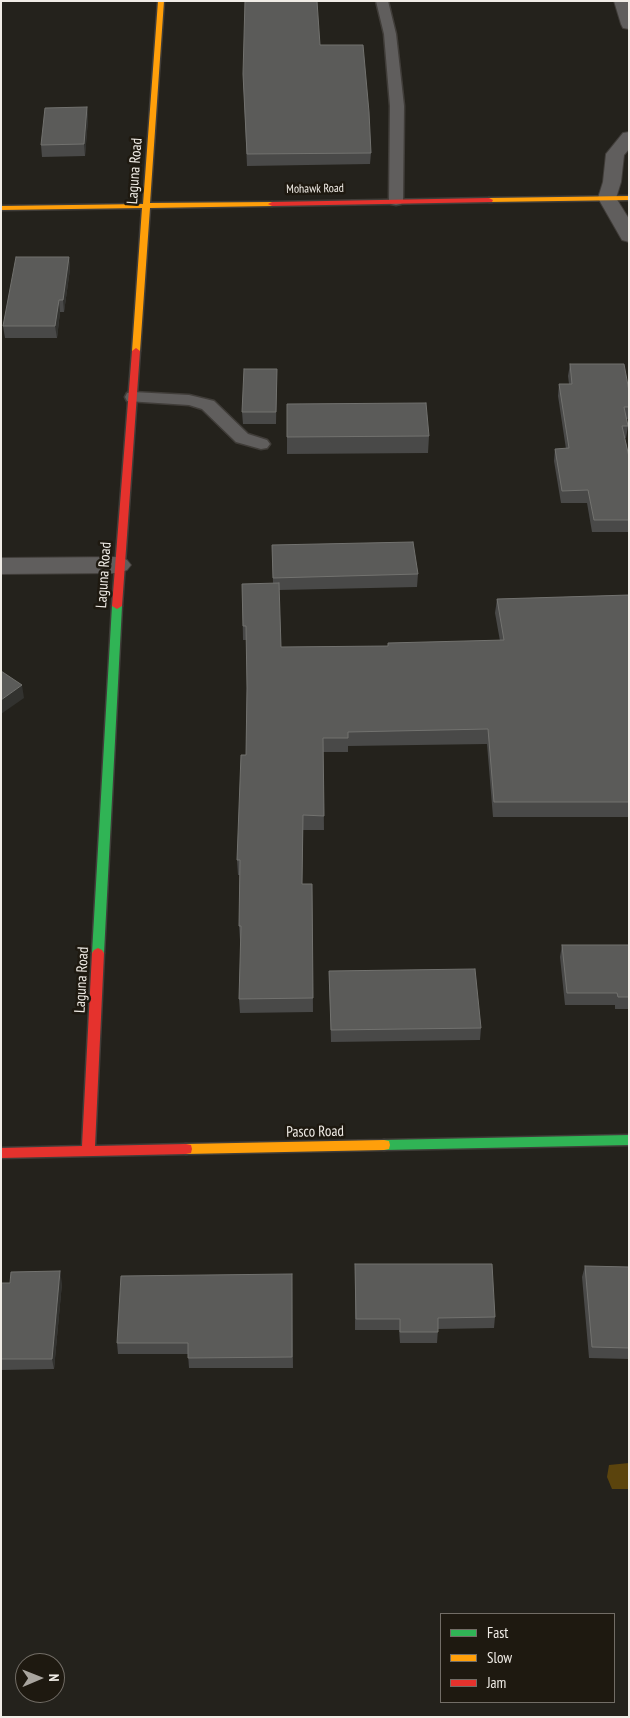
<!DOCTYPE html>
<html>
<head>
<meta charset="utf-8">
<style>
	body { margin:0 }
	#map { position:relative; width:630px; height:1718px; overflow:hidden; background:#24221c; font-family:"PT Sans Narrow",sans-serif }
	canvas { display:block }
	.frame { position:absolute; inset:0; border:2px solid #f0ece6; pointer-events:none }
	.legend { position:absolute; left:440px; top:1613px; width:175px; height:90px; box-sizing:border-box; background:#1e1910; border:1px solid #726d66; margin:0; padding:6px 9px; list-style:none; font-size:15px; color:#f0ece6 }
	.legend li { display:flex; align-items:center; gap:10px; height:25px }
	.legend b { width:25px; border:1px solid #726d66 }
	.north { position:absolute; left:15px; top:1653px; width:50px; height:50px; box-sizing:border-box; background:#1e1910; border:1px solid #726d66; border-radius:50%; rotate:89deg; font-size:14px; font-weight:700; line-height:20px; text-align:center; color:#f0ece6 }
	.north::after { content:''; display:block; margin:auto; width:18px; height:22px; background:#a9a59f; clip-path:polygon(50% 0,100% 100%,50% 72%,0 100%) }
</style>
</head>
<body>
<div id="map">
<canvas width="630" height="1718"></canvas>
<div class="frame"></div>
<ul class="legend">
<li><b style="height:6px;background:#30b455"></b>Fast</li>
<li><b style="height:6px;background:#ff9f0a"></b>Slow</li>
<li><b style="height:6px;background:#e5322d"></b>Jam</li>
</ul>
<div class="north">N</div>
</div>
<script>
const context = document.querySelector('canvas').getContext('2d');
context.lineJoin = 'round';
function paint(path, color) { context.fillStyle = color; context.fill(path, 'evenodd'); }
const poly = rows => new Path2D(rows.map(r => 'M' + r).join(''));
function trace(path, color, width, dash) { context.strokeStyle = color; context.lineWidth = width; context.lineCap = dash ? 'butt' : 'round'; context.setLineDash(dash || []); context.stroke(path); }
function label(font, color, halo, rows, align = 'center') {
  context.font = font + ' "PT Sans Narrow",sans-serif'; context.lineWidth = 5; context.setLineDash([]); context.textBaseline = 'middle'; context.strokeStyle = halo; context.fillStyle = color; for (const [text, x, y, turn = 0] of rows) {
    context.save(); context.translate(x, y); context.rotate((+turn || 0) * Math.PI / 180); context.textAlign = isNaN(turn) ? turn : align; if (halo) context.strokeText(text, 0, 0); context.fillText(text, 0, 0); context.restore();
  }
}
const water = poly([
	[629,1463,629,1489,612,1489,607,1477,609,1465]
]);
const lane = poly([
	[376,1,388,1,396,34,404,106,403,201,401,204,396,205,391,204,389,201,390,106,384,34,376,1],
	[133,392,189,395,214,401,248,434,267,440,270,444,267,448,261,449,236,442,202,409,189,405,127,401,125,397,127,393,133,392]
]);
const street = poly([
	[614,1,629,1,629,29,623,28,621,24,614,1],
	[629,132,629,149,624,155,621,182,616,198,629,219,629,242,622,240,598,198,603,182,606,154,623,133,629,132],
	[119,557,127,560,131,565,127,570,119,573,1,574,1,558,119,557]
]);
const fast = poly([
	[117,603,122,606,104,953,102,956,98,958,94,956,92,953,112,606,117,603],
	[629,1135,629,1145,384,1150,379,1149,378,1145,379,1141,384,1140,629,1135]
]);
const slow = poly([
	[158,1,164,1,150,203,272,202,276,204,272,206,150,208,140,351,136,354,132,351,142,208,1,210,1,206,143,204,158,1],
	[629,196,629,200,489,202,485,200,489,198,629,196],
	[384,1140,389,1141,390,1145,389,1149,384,1150,186,1154,181,1153,180,1149,181,1145,186,1144,384,1140]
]);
const jam = poly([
	[489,198,493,200,492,202,272,206,268,204,272,202,489,198],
	[136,348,140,351,122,606,117,609,112,606,132,351,136,348],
	[98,948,102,950,104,953,95,1146,186,1144,191,1145,192,1149,191,1153,186,1154,1,1158,1,1148,82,1146,92,953,94,950,98,948]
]);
const wall = poly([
	[320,45,371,153,370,164,247,166,243,74],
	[87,107,88,119,85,156,42,157,41,145],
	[69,257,70,269,64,312,60,312,57,338,5,338,3,326],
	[570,364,629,391,629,419,627,419,628,426,626,438,625,438,629,457,629,532,592,532,587,503,561,503,554,461,555,449,566,449,558,396,559,384,569,384,568,376],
	[277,369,276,424,243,424,242,412],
	[287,404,429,436,428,453,287,454],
	[272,545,418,574,417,587,279,590,281,647,388,646,500,641,495,613,497,599,629,595,629,817,493,817,487,744,348,746,348,752,323,752,324,830,303,830,302,884,312,884,313,1012,240,1013,239,999,241,940,240,940,239,926,240,875,238,875,237,860,246,755,247,688,247,640,243,640,242,584,273,584],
	[562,945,629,945,629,1009,615,1009,615,1005,565,1005,560,957],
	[329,971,481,1028,480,1040,331,1042],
	[355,1264,495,1317,494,1328,438,1329,437,1343,400,1343,399,1330,355,1330],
	[585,1266,629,1267,629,1359,589,1358,582,1277],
	[292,1274,293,1368,189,1368,188,1354,118,1354,117,1343],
	[1,1283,62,1283,54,1369,1,1370]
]);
const shadedWall = poly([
	[87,107,88,119,85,156,84,144],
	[69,257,70,269,64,312,63,300],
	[59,300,60,312,57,338,55,326],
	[22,685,24,698,1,714,1,700],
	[60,1271,62,1283,54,1369,52,1359]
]);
const building = poly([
	[245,1,317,1,320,45,363,45,369,112,371,153,247,154,243,74,245,1],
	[87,107,84,144,41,145,45,108,87,107],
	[16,257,69,257,63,300,59,300,55,326,3,326,16,257],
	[570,364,624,364,629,391,629,407,624,407,628,426,622,426,629,457,629,520,594,520,588,490,562,491,555,449,569,448,559,384,572,384,570,364],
	[244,369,277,369,276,412,242,412,244,369],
	[426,403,429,436,287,437,287,404,426,403],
	[413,542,418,574,273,578,272,545,413,542],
	[279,583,281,647,388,646,388,643,504,640,497,599,629,595,629,802,494,802,488,729,348,732,348,738,323,738,324,816,303,815,302,884,312,884,313,998,239,999,241,926,239,926,240,860,237,860,241,755,246,755,247,688,246,626,243,626,242,584,279,583],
	[1,671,22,685,1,700,1,671],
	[562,945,629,945,629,997,618,997,617,993,567,993,562,945],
	[475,969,481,1028,331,1030,329,971,475,969],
	[355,1264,492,1264,495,1317,438,1318,438,1332,400,1332,400,1319,356,1319,355,1264],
	[585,1266,629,1267,629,1348,592,1347,585,1266],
	[60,1271,52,1359,1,1359,1,1283,10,1283,11,1272,60,1271],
	[292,1274,292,1357,188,1358,188,1343,117,1343,121,1276,292,1274]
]);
const farStreetnames = [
	["Mohawk Road",315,189,-1]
];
const streetNames = [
	["Laguna Road",135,171,-86],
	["Laguna Road",104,575,-86],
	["Laguna Road",82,980,-87],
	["Pasco Road",315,1132,-1]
];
paint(water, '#5b440d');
trace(lane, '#403d39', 3);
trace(street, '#403d39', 2);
trace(fast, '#403d39', 3);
trace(slow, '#403d39', 3);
trace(jam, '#403d39', 3);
paint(lane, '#605e5d');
paint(street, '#605e5d');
paint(fast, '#30b455');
paint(slow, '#ff9f0a');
paint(jam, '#e5322d');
paint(wall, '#494948');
paint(shadedWall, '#32322f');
paint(building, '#5b5b59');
trace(building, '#72726f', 1);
label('12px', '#f0ece6', '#1e1910', farStreetnames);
label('15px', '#f0ece6', '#1e1910', streetNames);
</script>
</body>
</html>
